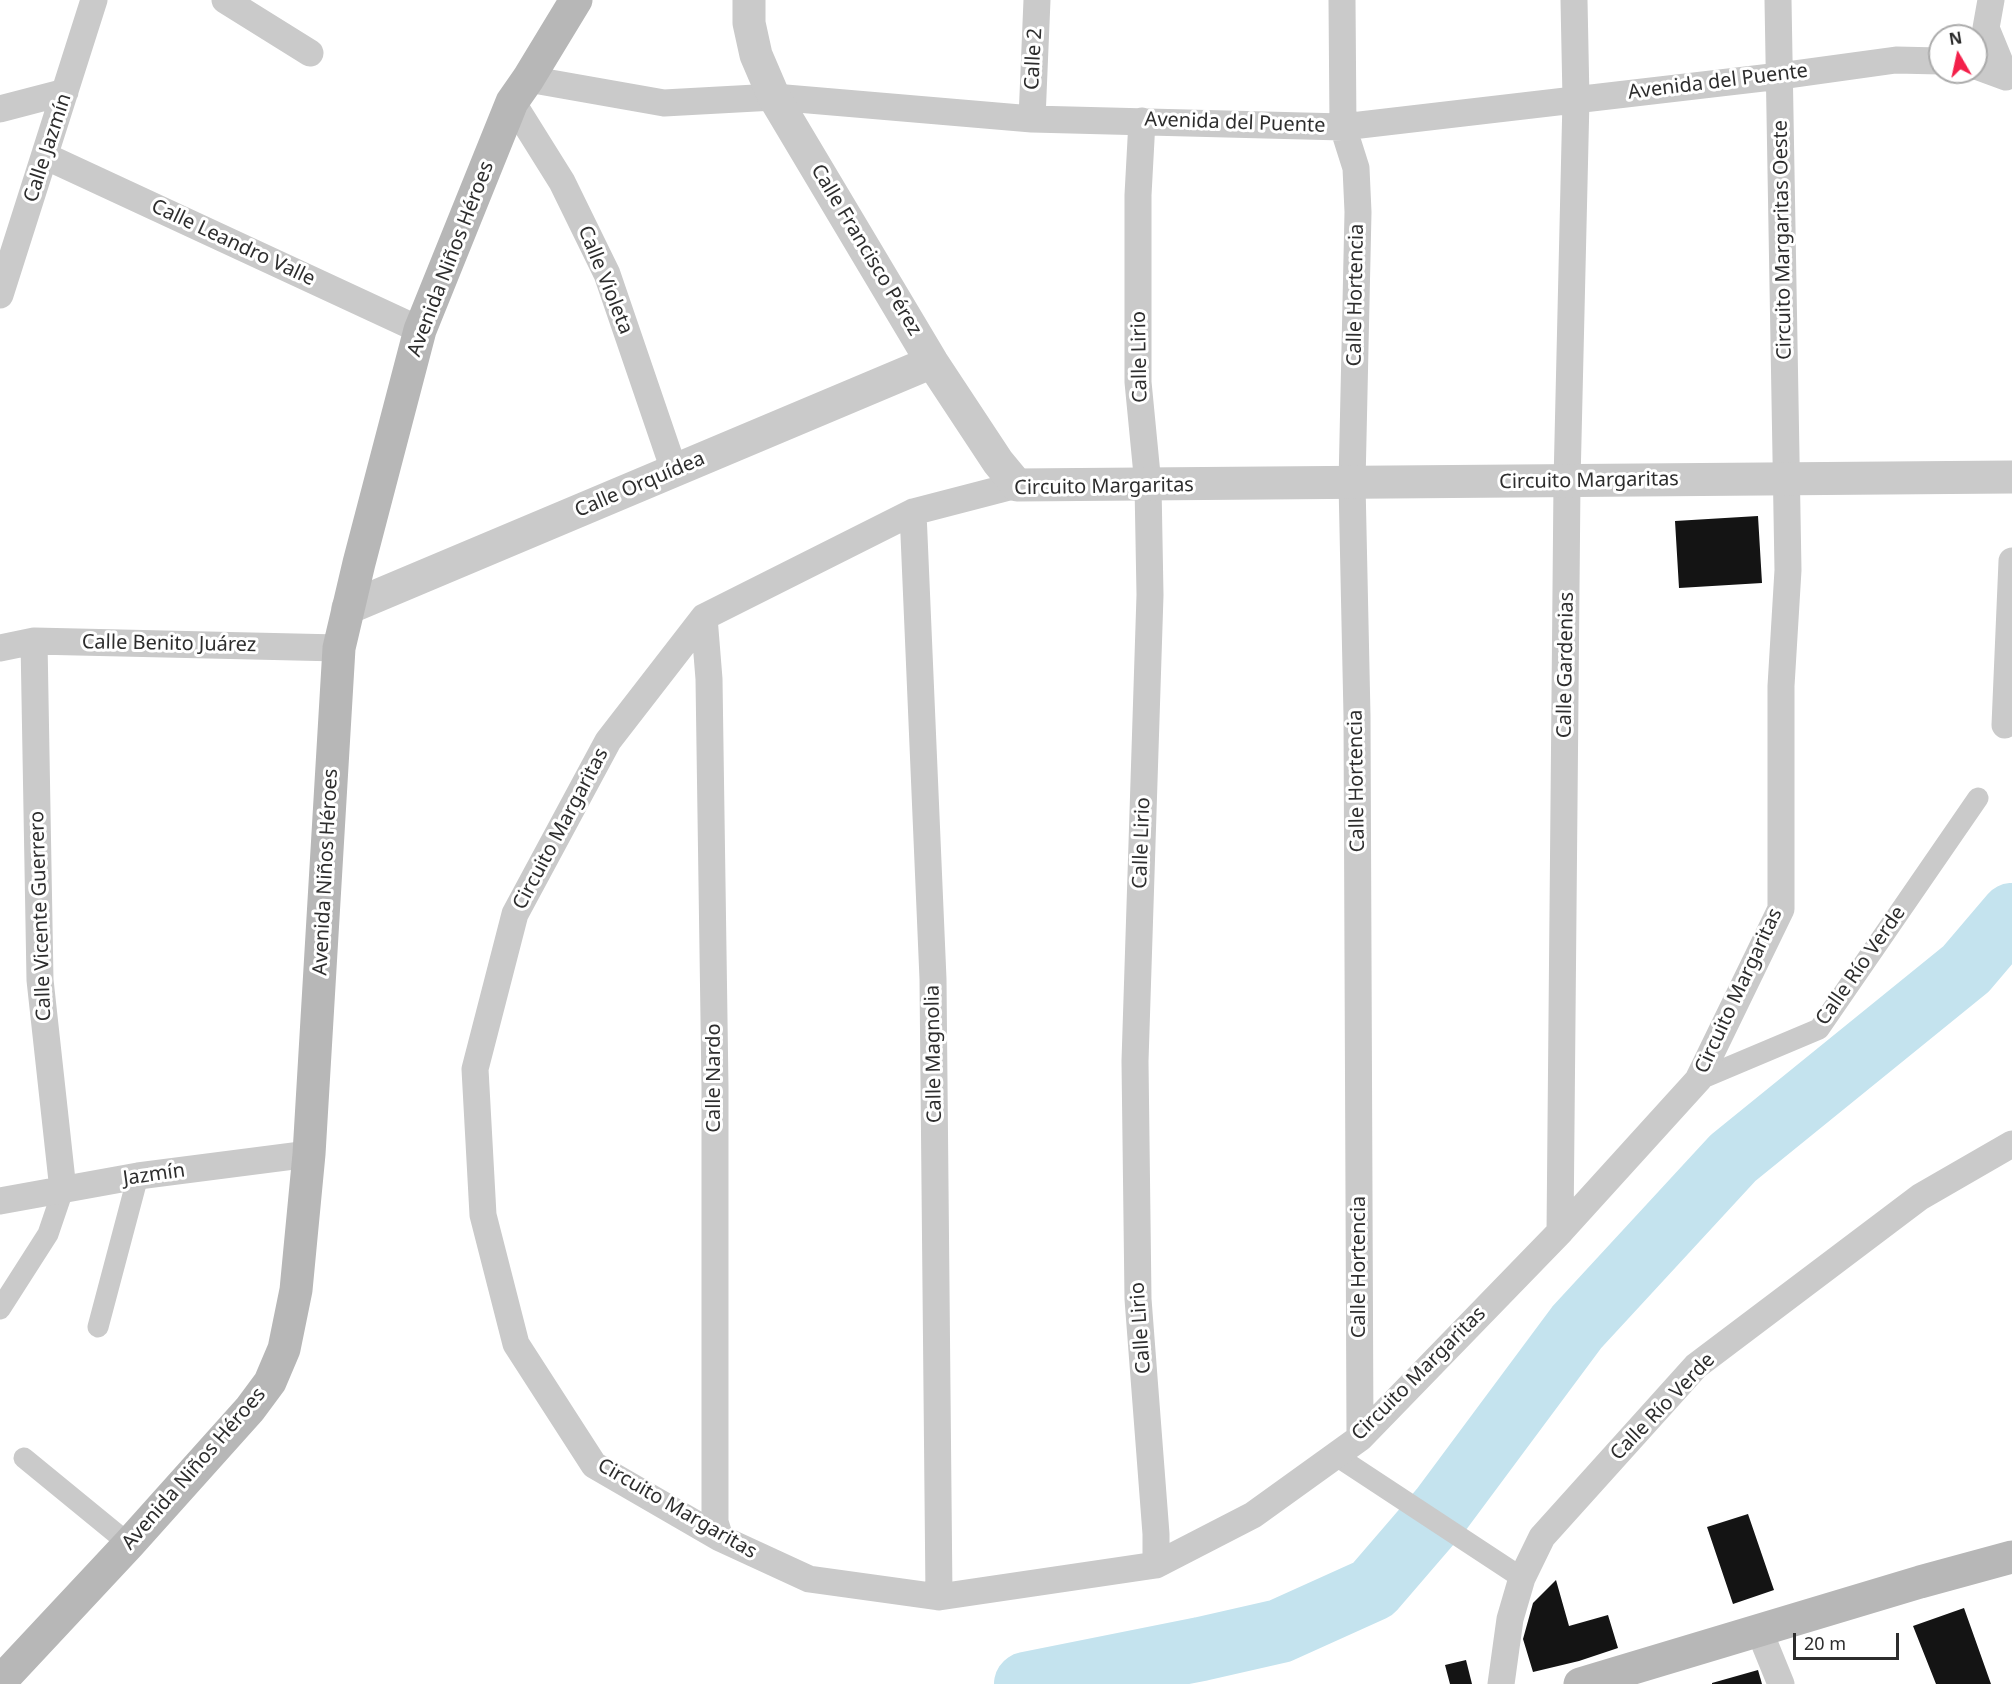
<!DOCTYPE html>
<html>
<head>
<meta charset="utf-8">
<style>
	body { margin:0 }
	#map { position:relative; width:2012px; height:1684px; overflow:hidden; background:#fff; font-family:"Noto Sans",sans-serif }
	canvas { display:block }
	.north { position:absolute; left:1928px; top:24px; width:60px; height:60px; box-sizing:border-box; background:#fff; border:2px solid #ababab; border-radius:50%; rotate:351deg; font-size:16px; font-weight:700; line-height:24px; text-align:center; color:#2d2d2d }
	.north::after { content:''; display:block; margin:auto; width:21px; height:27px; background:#f3204a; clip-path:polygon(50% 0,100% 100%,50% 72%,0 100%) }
	.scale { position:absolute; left:1793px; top:1633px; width:106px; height:27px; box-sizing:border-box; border:3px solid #2d2d2d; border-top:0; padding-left:8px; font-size:18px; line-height:21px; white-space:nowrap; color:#2d2d2d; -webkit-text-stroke:4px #fff; paint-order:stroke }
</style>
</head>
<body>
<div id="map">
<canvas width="2012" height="1684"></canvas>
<div class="north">N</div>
<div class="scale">20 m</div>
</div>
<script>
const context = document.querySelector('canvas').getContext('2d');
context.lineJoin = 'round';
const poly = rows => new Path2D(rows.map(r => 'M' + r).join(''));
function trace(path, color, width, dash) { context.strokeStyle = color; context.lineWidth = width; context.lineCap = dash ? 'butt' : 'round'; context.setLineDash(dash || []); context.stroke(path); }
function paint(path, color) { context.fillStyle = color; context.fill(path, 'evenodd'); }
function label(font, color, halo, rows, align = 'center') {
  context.font = font + ' "Noto Sans",sans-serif'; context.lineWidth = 6; context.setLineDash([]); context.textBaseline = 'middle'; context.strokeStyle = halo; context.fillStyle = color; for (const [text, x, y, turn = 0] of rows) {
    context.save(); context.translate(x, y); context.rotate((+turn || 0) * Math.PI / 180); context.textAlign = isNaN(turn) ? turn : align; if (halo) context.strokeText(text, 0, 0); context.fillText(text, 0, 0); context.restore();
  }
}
const river = poly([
	[1026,1684,1201,1649,1280,1631,1373,1589,1441,1510,1577,1327,1733,1158,1966,969,2012,915]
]);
const building = poly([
	[1758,516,1762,583,1679,588,1675,521],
	[1748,1514,1774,1590,1733,1604,1707,1527],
	[1556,1580,1569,1626,1608,1615,1618,1648,1579,1661,1533,1672,1523,1639,1533,1603],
	[1964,1608,1991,1684,1936,1684,1913,1626],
	[1466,1660,1472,1684,1450,1684,1445,1665],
	[1758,1670,1762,1684,1712,1684,1712,1683]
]);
const pedestrian = poly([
	[1698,1080,1819,1029,1978,798],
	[0,1309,48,1234,63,1190],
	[98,1327,138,1176],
	[1335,1455,1522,1578],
	[24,1458,129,1544]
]);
const minor = poly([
	[225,0,310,53],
	[1342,0,1343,127,1356,168,1358,212,1352,483,1357,716,1360,1438],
	[1991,0,1986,28,2006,77],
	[1976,66,2006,77],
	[528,79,664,103,774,97,1032,119,1343,127,1780,76,1896,60,1940,61],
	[512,102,562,182,607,274,674,470],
	[0,109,65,92],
	[1032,119,1037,0],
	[1142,121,1138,195,1138,382,1148,485,1150,595,1135,1061,1138,1299,1156,1534,1156,1565],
	[45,156,420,330],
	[0,295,94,0],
	[1017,485,913,512,704,617,608,741,515,914,475,1069,483,1215,516,1344,594,1465,720,1538,809,1579,939,1597,1156,1565,1253,1515,1360,1438,1560,1232,1698,1080,1781,909,1781,686,1788,570,1778,0],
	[913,512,933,979,939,1597],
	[704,617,709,679,715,1087,715,1522,720,1538],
	[34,641,40,980,63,1190],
	[0,648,34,641,339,648],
	[2005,725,2012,561],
	[0,1201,138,1176,309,1154],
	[1560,1232,1567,482,1576,99,1574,0],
	[1759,1630,1781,1684],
	[1501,1684,1510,1619,1522,1578,1542,1537,1696,1366,1920,1197,2012,1144]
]);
const tertiary = poly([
	[749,0,749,23,756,55,774,97,932,362,998,462,1017,485,2012,477],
	[348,608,932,362]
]);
const secondary = poly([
	[0,1682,129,1544,250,1409,270,1382,284,1349,296,1290,309,1154,339,648,359,563,420,330,512,102,528,79,576,0],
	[1580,1684,1920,1582,2012,1557]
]);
const streetNames = [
	["Calle 2",1034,59,-87],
	["Avenida del Puente",1718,82,-7],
	["Avenida del Puente",1235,123,2],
	["Calle Jazmín",48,148,-72],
	["Circuito Margaritas Oeste",1783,240,-91],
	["Calle Leandro Valle",233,243,25],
	["Calle Francisco Pérez",866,250,59],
	["Avenida Niños Héroes",451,259,-69],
	["Calle Violeta",605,280,68],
	["Calle Hortencia",1356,295,-89],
	["Calle Lirio",1140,357,-91],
	["Circuito Margaritas",1589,481,-1],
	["Calle Orquídea",640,485,-23],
	["Circuito Margaritas",1104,487,-1],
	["Calle Benito Juárez",169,644,1],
	["Calle Gardenias",1566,665,-89],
	["Calle Hortencia",1357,781,-91],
	["Circuito Margaritas",561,829,-62],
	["Calle Lirio",1142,843,-88],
	["Avenida Niños Héroes",326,872,-87],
	["Calle Vicente Guerrero",41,916,-92],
	["Calle Río Verde",1861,966,-55],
	["Circuito Margaritas",1739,991,-65],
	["Calle Magnolia",934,1054,-91],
	["Calle Nardo",714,1078,-90],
	["Jazmín",154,1175,-8],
	["Calle Hortencia",1359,1267,-90],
	["Calle Lirio",1141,1328,-94],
	["Circuito Margaritas",1419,1374,-45],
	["Calle Río Verde",1663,1407,-46],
	["Avenida Niños Héroes",194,1469,-49],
	["Circuito Margaritas",677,1509,30]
];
trace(river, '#c4e3ee', 64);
paint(building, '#141414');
trace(pedestrian, '#cacaca', 21);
trace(minor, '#cacaca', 27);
trace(tertiary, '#cacaca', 33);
trace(secondary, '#b7b7b7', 33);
label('20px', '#2d2d2d', '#fff', streetNames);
</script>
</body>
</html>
